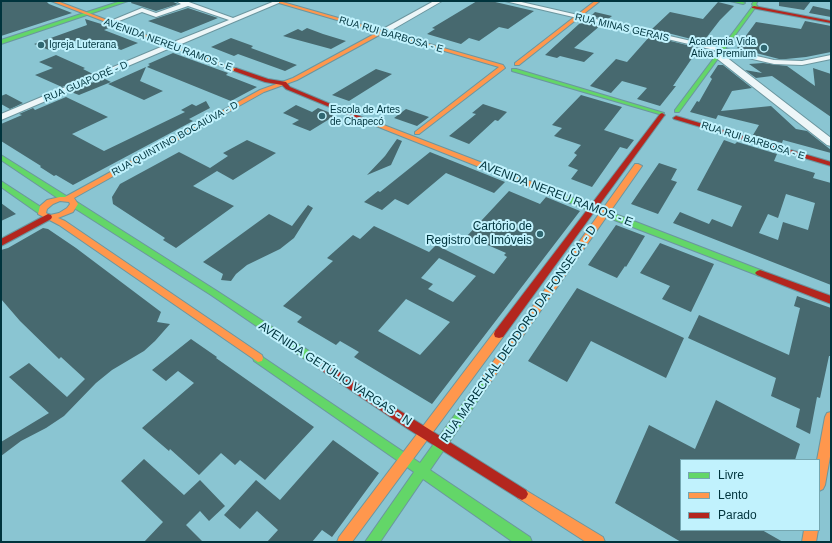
<!DOCTYPE html>
<html>
<head>
<meta charset="utf-8">
<style>
	body { margin:0 }
	#map { position:relative; width:832px; height:543px; overflow:hidden; background:#8ac5d2; font-family:Arial,sans-serif }
	canvas { display:block }
	.frame { position:absolute; inset:0; border:2px solid #00343d; pointer-events:none }
	.legend { position:absolute; left:680px; top:459px; width:140px; height:72px; box-sizing:border-box; background:#c1f2fd; border:1px solid #74a6b0; margin:0; padding:5px 7px; list-style:none; font-size:12px; color:#00343d }
	.legend li { display:flex; align-items:center; gap:8px; height:20px }
	.legend b { width:20px; border:1px solid #74a6b0 }
</style>
</head>
<body>
<div id="map">
<canvas width="832" height="543"></canvas>
<div class="frame"></div>
<ul class="legend">
<li><b style="height:5px;background:#63d668"></b>Livre</li>
<li><b style="height:5px;background:#ff974d"></b>Lento</li>
<li><b style="height:5px;background:#b3261e"></b>Parado</li>
</ul>
</div>
<script>
const context = document.querySelector('canvas').getContext('2d');
context.lineJoin = 'round';
function paint(path, color) { context.fillStyle = color; context.fill(path, 'evenodd'); }
const poly = rows => new Path2D(rows.map(r => 'M' + r).join(''));
function trace(path, color, width, dash) { context.strokeStyle = color; context.lineWidth = width; context.lineCap = dash ? 'butt' : 'round'; context.setLineDash(dash || []); context.stroke(path); }
function label(font, color, halo, rows, align = 'center') {
  context.font = font + ' Arial,sans-serif'; context.lineWidth = 4; context.setLineDash([]); context.textBaseline = 'middle'; context.strokeStyle = halo; context.fillStyle = color; for (const [text, x, y, turn = 0] of rows) {
    context.save(); context.translate(x, y); context.rotate((+turn || 0) * Math.PI / 180); context.textAlign = isNaN(turn) ? turn : align; if (halo) context.strokeText(text, 0, 0); context.fillText(text, 0, 0); context.restore();
  }
}
const building = poly([
	[6,1,46,1,49,4,72,13,1,36,1,2],
	[132,1,171,1,178,4,156,11,131,3],
	[477,1,491,1,534,11,508,29,499,27,479,41,469,38,461,44,427,34,435,29,432,28],
	[779,1,811,1,804,10,779,6],
	[718,2,734,6,720,20,703,42,652,29,670,12,703,19],
	[813,6,831,10,831,17,809,13],
	[188,8,218,18,181,33,148,21],
	[595,12,612,16,607,20,591,16],
	[85,19,111,27,104,30,138,43,121,50,112,46,106,48,81,39,49,50,34,44,87,25],
	[585,21,601,25,574,48,594,53,584,62,560,56,557,58,545,55,579,24],
	[805,21,831,26,831,52,806,57,786,59,779,59,737,48,756,22,801,29],
	[307,28,323,34,346,41,331,49,283,36,298,29,302,31],
	[650,36,699,48,673,86,676,86,660,106,637,99,647,88,622,81,611,93,590,86,616,59,627,62],
	[231,38,253,46,251,48,297,65,285,71,238,54,234,56,211,47],
	[173,53,228,73,226,75,257,87,231,101,147,67,150,65,148,64],
	[56,55,85,68,83,69,93,74,62,87,35,75,53,68,39,62],
	[763,63,787,66,815,86,813,68,831,74,831,117,772,76,756,78,745,70,762,73,749,64],
	[718,65,723,65,752,88,732,91,721,111,771,106,796,129,807,131,831,150,831,153,783,140,782,143,753,135,759,125,718,115,716,119,690,112,697,101,699,102,712,79,710,77],
	[146,67,140,81,163,91,144,100,108,84],
	[376,69,392,74,349,101,332,95],
	[103,78,111,82,79,95,71,92],
	[6,94,23,103,10,109,1,104,1,96],
	[581,95,622,107,604,130,634,140,627,149,620,147,592,187,571,179,578,170,568,166,577,155,574,153,581,145,554,136,562,128,552,125],
	[66,97,108,117,72,134,104,151,185,112,181,110,192,104,196,106,206,101,210,108,189,119,193,121,73,185,56,175,54,176,40,167,41,166,1,141,1,124,22,115,19,114,33,108,35,110],
	[483,104,507,112,498,121,495,120,469,144,449,136,476,114,472,113],
	[296,105,312,112,318,108,336,115,310,131,292,124,299,120,283,113],
	[406,109,429,117,417,126,394,118],
	[397,139,402,141,391,165,367,175,385,156],
	[247,140,276,153,233,180,217,171,193,186,234,206,176,248,163,240,165,238,113,204,112,197,120,184,179,152,210,168,228,156,223,153],
	[724,140,735,144,737,142,777,154,774,161,815,173,813,178,831,183,831,285,673,223,680,212,709,224,712,219,732,227,742,206,697,190],
	[786,194,815,203,808,230,783,222,778,240,759,233,768,214,778,218],
	[430,152,505,182,494,193,446,173,408,205,395,199,382,210,364,202,378,191,380,192],
	[659,163,677,169,671,180,677,182,658,214,631,204],
	[509,191,540,204,546,197,580,211,432,404,354,357,359,352,340,341,336,345,297,322,302,317,283,306,333,261,327,258,353,235,360,239,374,226,429,252,436,245,494,274,507,257,504,255,506,253,467,236],
	[439,258,476,276,453,302,428,289,433,284,421,278],
	[406,299,450,322,420,355,378,331],
	[1,203,16,214,1,221],
	[308,205,313,208,294,238,280,249,247,265,236,274,231,281,221,280,223,274,203,262,269,214,292,226],
	[616,225,645,236,626,267,625,266,617,278,588,265],
	[43,228,48,229,76,248,161,312,157,322,170,324,155,341,144,351,112,370,96,383,64,416,46,428,21,441,1,456,1,442,49,413,9,377,29,363,67,397,85,379,61,357,59,359,20,321,1,299,1,250,8,248],
	[660,243,714,264,691,312,662,299,670,286,640,273],
	[577,288,684,338,666,378,591,341,567,382,528,361],
	[797,296,831,308,831,356,829,356,820,398,817,397,810,434,796,427,800,409,771,396,776,378,688,338,699,315,789,355,800,308,794,306],
	[191,339,217,357,216,358,314,427,265,480,240,460,235,465,221,453,199,475,170,449,169,451,142,428,194,383,178,371,166,381,152,370],
	[716,400,800,444,795,460,681,460,681,530,762,530,783,542,681,542,615,503,649,425,695,449],
	[333,440,379,473,332,537,322,530,312,542,267,542,278,530,257,511,240,529,224,515,256,480,280,500],
	[144,459,184,495,200,480,225,506,209,521,200,511,186,525,203,542,144,542,163,522,121,481]
]);
const street = poly([
	[176,1,186,1,233,18,275,1,281,2,179,45,176,45,176,41,229,20,188,6,156,17,142,12,119,21,115,21,113,20,142,8,156,13,181,4,176,1],
	[434,1,442,1,390,31,384,31,383,29,434,1],
	[505,1,517,1,774,60,802,61,831,55,831,59,802,65,774,64,505,1],
	[168,44,171,44,175,46,1,120,1,114,168,44],
	[709,51,721,53,831,138,831,146,827,145,715,57,709,55,709,51]
]);
const fast = poly([
	[121,1,128,1,1,44,1,40,121,1],
	[730,1,740,1,745,3,743,4,730,1],
	[754,1,758,1,756,4,758,7,755,8,679,112,675,112,675,110,753,6,752,4,754,1],
	[512,69,516,69,664,113,659,114,512,71,512,69],
	[1,155,68,197,69,199,68,201,62,201,1,160,1,155],
	[1,181,44,209,45,211,44,213,38,213,1,187,1,181],
	[560,195,566,195,763,271,765,273,760,276,757,275,560,199,559,197,560,195],
	[71,202,77,202,217,291,326,362,327,365,326,368,322,369,318,368,211,295,71,206,70,204,71,202],
	[258,354,420,463,482,377,486,375,490,377,491,380,490,383,430,470,530,537,532,542,513,542,423,479,380,542,365,542,414,472,254,361,253,358,254,355,258,354]
]);
const slow = poly([
	[51,1,57,1,239,70,234,71,51,1],
	[279,1,503,65,505,68,419,134,415,134,415,132,499,67,383,33,297,80,264,92,74,198,78,204,73,212,58,218,65,221,262,355,263,358,262,361,258,362,59,225,38,214,40,206,47,200,60,197,65,197,260,90,293,78,378,32,279,3,279,1],
	[60,201,69,202,70,204,67,208,59,213,50,215,46,213,47,209,53,204,60,201],
	[595,1,600,1,519,65,515,65,515,63,595,1],
	[368,119,566,195,567,197,563,199,560,199,366,122,365,121,368,119],
	[635,164,638,164,642,166,490,383,486,385,482,383,481,380,482,377,635,164],
	[499,330,503,331,504,334,503,337,352,542,337,542,339,537,495,331,499,330],
	[831,412,831,451,825,485,823,489,819,491,819,460,817,460,825,417,827,413,831,412],
	[522,488,603,537,605,542,586,542,518,498,516,494,518,490,522,488],
	[804,530,818,530,816,542,802,542,804,530]
]);
const jam = poly([
	[754,6,831,21,831,23,752,8,752,7,754,6],
	[236,68,268,79,286,82,290,87,371,121,366,122,286,89,282,85,265,82,234,71,234,69,236,68],
	[662,113,665,115,664,116,503,337,499,338,495,337,494,334,495,331,660,114,662,113],
	[676,116,831,162,831,166,674,119,673,118,676,116],
	[48,214,51,215,52,217,51,219,1,246,1,239,48,214],
	[760,270,831,296,831,304,757,275,755,273,757,271,760,270],
	[322,361,416,421,526,490,528,494,526,498,522,500,518,498,408,429,318,368,317,365,318,362,322,361]
]);
const markers = [
	[41,45,4,"#306771"],
	[764,48,4,"#306771"],
	[322,116,4,"#306771"],
	[540,234,4,"#306771"]
];
const farStreetnames = [
	["RUA MINAS GERAIS",622,28,13],
	["RUA RUI BARBOSA - E",391,35,16],
	["AVENIDA NEREU RAMOS - E",168,45,20],
	["RUA GUAPORÉ - D",86,82,-23],
	["RUA QUINTINO BOCAIÚVA - D",175,139,-29],
	["RUA RUI BARBOSA - E",753,141,17]
];
const farPoinames = [
	["Academia Vida",756,42,"right"],
	["Ativa Premium",756,54,"right"],
	["Igreja Luterana",49,45],
	["Escola de Artes",330,110],
	["de Chapecó",330,122]
];
const streetNames = [
	["AVENIDA NEREU RAMOS - E",556,194,21],
	["RUA MARECHAL DEODORO DA FONSECA - D",519,334,-55],
	["AVENIDA GETÚLIO VARGAS - N",335,374,33]
];
const poiNames = [
	["Cartório de",532,227],
	["Registro de Imóveis",532,241]
];
paint(building, '#47696f');
trace(street, '#6b969f', 2);
trace(fast, '#6b969f', 2);
trace(slow, '#6b969f', 2);
trace(jam, '#6b969f', 2);
paint(street, '#edf6f8');
paint(fast, '#63d668');
paint(slow, '#ff974d');
paint(jam, '#b3261e');
for (const [x, y, r, color] of markers) { const dot = new Path2D(); dot.arc(x, y, r, 0, 2 * Math.PI); context.fillStyle = color; context.fill(dot); trace(dot, '#c1f2fd', 1.5); }
label('10px', '#00343d', '#c1f2fd', farStreetnames);
label('10px', '#00343d', '#c1f2fd', farPoinames, 'left');
label('12px', '#00343d', '#c1f2fd', streetNames);
label('12px', '#00343d', '#c1f2fd', poiNames, 'right');
</script>
</body>
</html>
